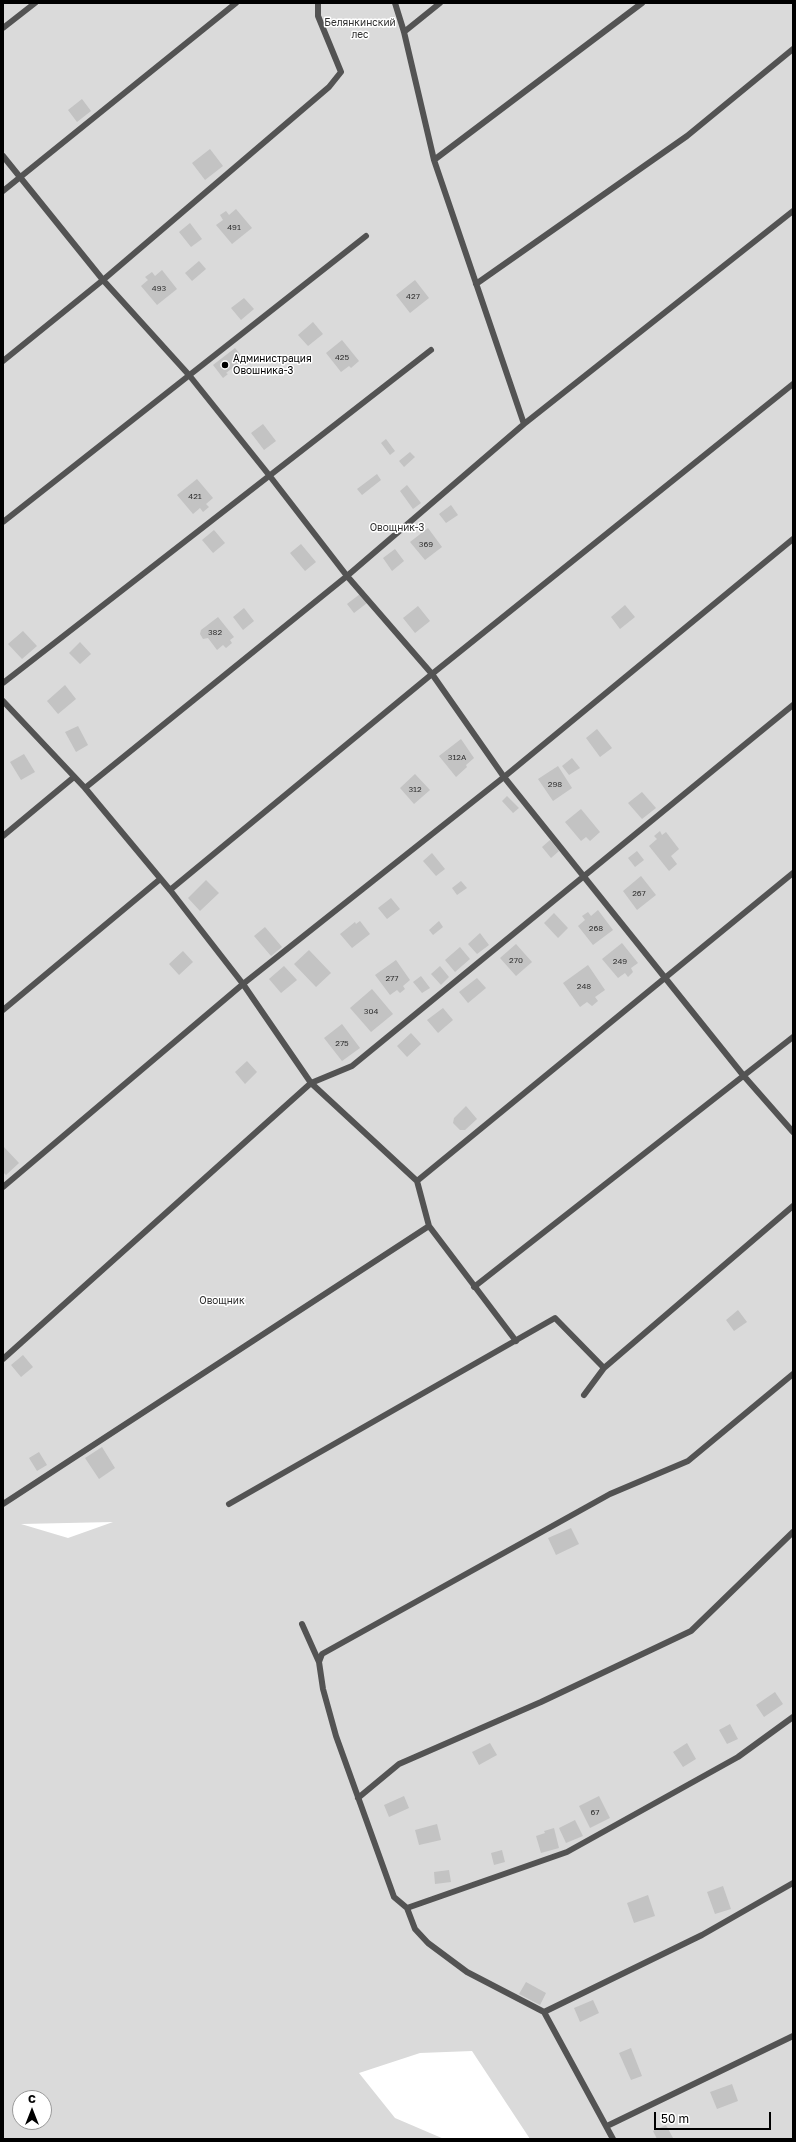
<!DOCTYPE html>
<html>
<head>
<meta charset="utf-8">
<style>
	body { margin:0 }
	#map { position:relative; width:796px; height:2142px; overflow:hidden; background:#fff; font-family:"Golos Text",sans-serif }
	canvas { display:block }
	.frame { position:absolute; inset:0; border:4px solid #000; pointer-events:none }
	.north { position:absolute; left:12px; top:2090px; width:40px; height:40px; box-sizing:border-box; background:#fff; border:1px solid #999; border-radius:50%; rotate:0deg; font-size:11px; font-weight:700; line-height:16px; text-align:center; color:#000 }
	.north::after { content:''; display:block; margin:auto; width:14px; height:18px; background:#000; clip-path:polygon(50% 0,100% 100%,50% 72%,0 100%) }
	.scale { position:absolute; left:654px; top:2112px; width:117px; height:18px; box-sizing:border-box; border:2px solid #000; border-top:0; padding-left:5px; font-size:12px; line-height:14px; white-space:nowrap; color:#000; -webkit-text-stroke:3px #fff; paint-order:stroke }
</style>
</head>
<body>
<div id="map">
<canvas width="796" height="2142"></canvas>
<div class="frame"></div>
<div class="north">С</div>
<div class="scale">50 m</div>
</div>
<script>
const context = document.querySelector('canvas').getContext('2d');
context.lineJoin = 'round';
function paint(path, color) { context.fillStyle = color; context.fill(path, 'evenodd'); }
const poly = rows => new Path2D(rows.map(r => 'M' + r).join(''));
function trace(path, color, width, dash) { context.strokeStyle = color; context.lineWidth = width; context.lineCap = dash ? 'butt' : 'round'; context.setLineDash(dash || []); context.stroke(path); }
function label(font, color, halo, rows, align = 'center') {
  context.font = font + ' "Golos Text",sans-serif'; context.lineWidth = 3; context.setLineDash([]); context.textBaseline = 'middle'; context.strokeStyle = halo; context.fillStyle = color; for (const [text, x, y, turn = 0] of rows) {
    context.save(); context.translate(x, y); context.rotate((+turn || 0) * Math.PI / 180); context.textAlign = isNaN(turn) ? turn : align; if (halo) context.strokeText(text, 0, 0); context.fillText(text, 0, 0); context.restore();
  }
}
const green = poly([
	[3,3,793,3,793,2139,530,2139,472,2051,420,2053,359,2073,395,2118,444,2139,3,2139],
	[113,1522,68,1538,21,1524],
	[20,2098,44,2098,44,2122,20,2122]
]);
const building = poly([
	[82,99,91,111,77,122,68,110],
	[210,149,223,166,205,180,192,163],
	[236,209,252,228,232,244,216,225,223,220,220,215,226,211,229,215],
	[190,223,202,239,191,247,179,232],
	[199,261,206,269,192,281,185,273],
	[162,270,177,289,157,305,141,286,148,280,145,277,152,272,155,276],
	[415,280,429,298,410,313,396,295],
	[244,298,254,309,241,320,231,308],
	[313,322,323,334,308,346,298,335],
	[342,340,359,361,351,368,349,366,341,372,326,353],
	[235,348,244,359,226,373,228,374,223,378,213,365],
	[263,424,276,441,264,450,251,433],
	[386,439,395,451,390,455,381,443],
	[410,452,415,457,404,467,399,461],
	[377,474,381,480,362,495,357,489],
	[197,479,213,498,206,504,209,507,203,512,200,508,193,514,177,495],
	[407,485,421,503,413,509,400,491],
	[451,505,458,515,446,523,439,514],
	[428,528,442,547,425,560,410,542],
	[214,530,225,543,213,553,202,540],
	[301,544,316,562,305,571,290,553],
	[395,549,404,561,392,571,383,558],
	[360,594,367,603,354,613,347,604],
	[625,605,635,617,620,629,611,617],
	[418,606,430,621,415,633,403,618],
	[244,608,254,621,243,630,233,617],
	[218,617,234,637,230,640,232,643,226,648,223,645,217,650,208,638,203,639,200,634,201,630],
	[23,631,37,646,22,659,8,644],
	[80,642,91,654,80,664,69,653],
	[65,685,76,699,58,714,47,701],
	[78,726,88,745,76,752,65,732],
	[597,729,612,748,600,757,586,738],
	[461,739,474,758,466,765,467,767,456,777,439,756],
	[24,754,35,772,21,780,10,762],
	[572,758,580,768,569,775,562,766],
	[558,766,572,788,553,801,538,779],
	[415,774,430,790,414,804,400,788],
	[642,792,656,808,642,819,628,803],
	[507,796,519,808,513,813,502,801],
	[581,809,600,832,590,841,586,837,581,841,565,822],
	[660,831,662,835,666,832,679,849,671,856,677,864,669,871,649,846,657,839,654,836],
	[550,840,559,851,551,858,542,847],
	[637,851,644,860,635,867,628,858],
	[432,853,445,869,436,876,423,861],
	[641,876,656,895,637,910,623,891],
	[206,880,219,893,200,911,188,898],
	[461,881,467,888,457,895,452,888],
	[391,898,400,909,387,919,378,908],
	[598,910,613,930,593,945,578,926,585,920,582,916,588,912,591,916],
	[554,913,568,928,558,938,544,923],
	[360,921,370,934,352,948,340,934,355,922,356,924],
	[439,921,443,927,433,935,429,930],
	[265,927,282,947,271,956,254,936],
	[480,933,489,945,477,954,468,944],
	[622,943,638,963,631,968,633,972,628,977,625,973,618,978,602,959],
	[516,944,532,962,516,976,500,958],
	[460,947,470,959,455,972,445,960],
	[309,950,331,973,316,987,294,964],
	[183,951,193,962,179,975,169,964],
	[396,960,410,980,403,986,405,989,400,993,397,990,390,995,375,975],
	[588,965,605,990,595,997,598,1001,592,1006,587,1002,580,1007,563,983],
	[284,966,297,980,281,993,269,979],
	[440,966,449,977,441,985,431,974],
	[421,976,430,988,422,993,413,982],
	[477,978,486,988,468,1003,459,992],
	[372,989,393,1014,371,1032,350,1008],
	[443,1008,453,1020,438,1033,427,1020],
	[342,1024,360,1048,342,1061,324,1038],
	[411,1033,421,1044,407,1057,397,1046],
	[247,1061,257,1072,245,1084,235,1072],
	[466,1106,477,1119,465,1130,460,1130,453,1123,454,1118],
	[3,1146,19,1163,6,1175,3,1172],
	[738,1310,747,1322,734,1331,726,1320],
	[23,1355,33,1367,21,1377,11,1365],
	[102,1447,115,1468,99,1479,85,1458],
	[39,1452,47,1465,37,1471,29,1458],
	[571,1528,579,1544,556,1555,548,1538],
	[775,1692,783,1704,764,1717,756,1705],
	[730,1724,738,1739,727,1744,719,1730],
	[490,1743,497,1755,479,1765,472,1752],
	[687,1743,696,1759,683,1767,673,1752],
	[404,1796,409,1808,389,1817,384,1805],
	[599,1796,610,1818,590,1828,579,1806],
	[575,1820,583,1836,566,1843,559,1828],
	[437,1824,441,1840,419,1845,415,1830],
	[554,1828,559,1848,541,1853,536,1836,545,1833,544,1831],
	[502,1850,505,1862,494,1865,491,1853],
	[449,1870,451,1882,435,1884,434,1872],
	[723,1886,731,1909,715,1914,707,1892],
	[648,1895,655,1916,634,1923,627,1903],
	[526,1982,546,1993,540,2005,519,1994],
	[593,2000,599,2013,580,2022,574,2008],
	[631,2048,642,2076,631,2080,619,2053],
	[732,2084,738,2101,717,2109,710,2092],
	[666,2125,673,2138,657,2139,653,2131]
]);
const lane = poly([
	[3,28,35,3],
	[404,32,440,3],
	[3,156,103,280,189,375,269,475,347,576,432,674,504,777,743,1075,793,1132],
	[434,160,642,3],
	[3,191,236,3],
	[476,284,687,136,793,49],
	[3,361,103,280,329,87,341,72,318,16,318,3],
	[524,424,793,211],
	[3,522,366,236],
	[3,683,431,350],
	[3,701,85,788,170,890,243,984,311,1083,3,1359],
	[85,788,347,576,524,424,434,160,404,32,395,3],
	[3,836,74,777],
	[170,890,432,674,793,384],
	[3,1010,159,880],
	[417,1181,793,873],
	[3,1187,243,984,504,777,793,539],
	[474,1287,793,1037],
	[516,1341,429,1226,417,1181,311,1083,352,1066,793,705],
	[584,1395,604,1368,793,1206],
	[3,1504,429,1226],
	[229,1504,555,1318,604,1368],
	[302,1624,319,1662,323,1689,336,1736,394,1897,407,1908,415,1929,428,1943,467,1972,544,2012,613,2139],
	[319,1662,322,1654,610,1494,688,1461,793,1374],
	[358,1798,399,1764,541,1702,691,1631,793,1532],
	[407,1908,567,1852,738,1757,793,1717],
	[544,2012,702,1935,793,1883],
	[607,2126,793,2036]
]);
const markers = [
	[225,365,4,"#000"]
];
const numberNames = [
	["491",234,227],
	["493",159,288],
	["427",413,296],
	["425",342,357],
	["421",195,496],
	["369",426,544],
	["382",215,632],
	["312А",457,757],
	["298",555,784],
	["312",415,789],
	["267",639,893],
	["268",596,928],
	["270",516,960],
	["249",620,961],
	["277",392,978],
	["248",584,986],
	["304",371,1011],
	["275",342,1043],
	["67",595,1812]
];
const parkNames = [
	["Белянкинский",360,23],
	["лес",360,35],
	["Овощник-3",397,528],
	["Овощник",222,1301]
];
const poiNames = [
	["Администрация",233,359],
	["Овошника-3",233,371]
];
paint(green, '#dadada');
paint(building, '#c3c3c3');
trace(lane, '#535353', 6);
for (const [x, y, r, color] of markers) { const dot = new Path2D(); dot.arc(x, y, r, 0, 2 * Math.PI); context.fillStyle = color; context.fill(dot); trace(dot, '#fff', 1.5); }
label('8px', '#313131', null, numberNames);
label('10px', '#313131', '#fff', parkNames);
label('10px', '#000', '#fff', poiNames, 'left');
</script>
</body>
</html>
